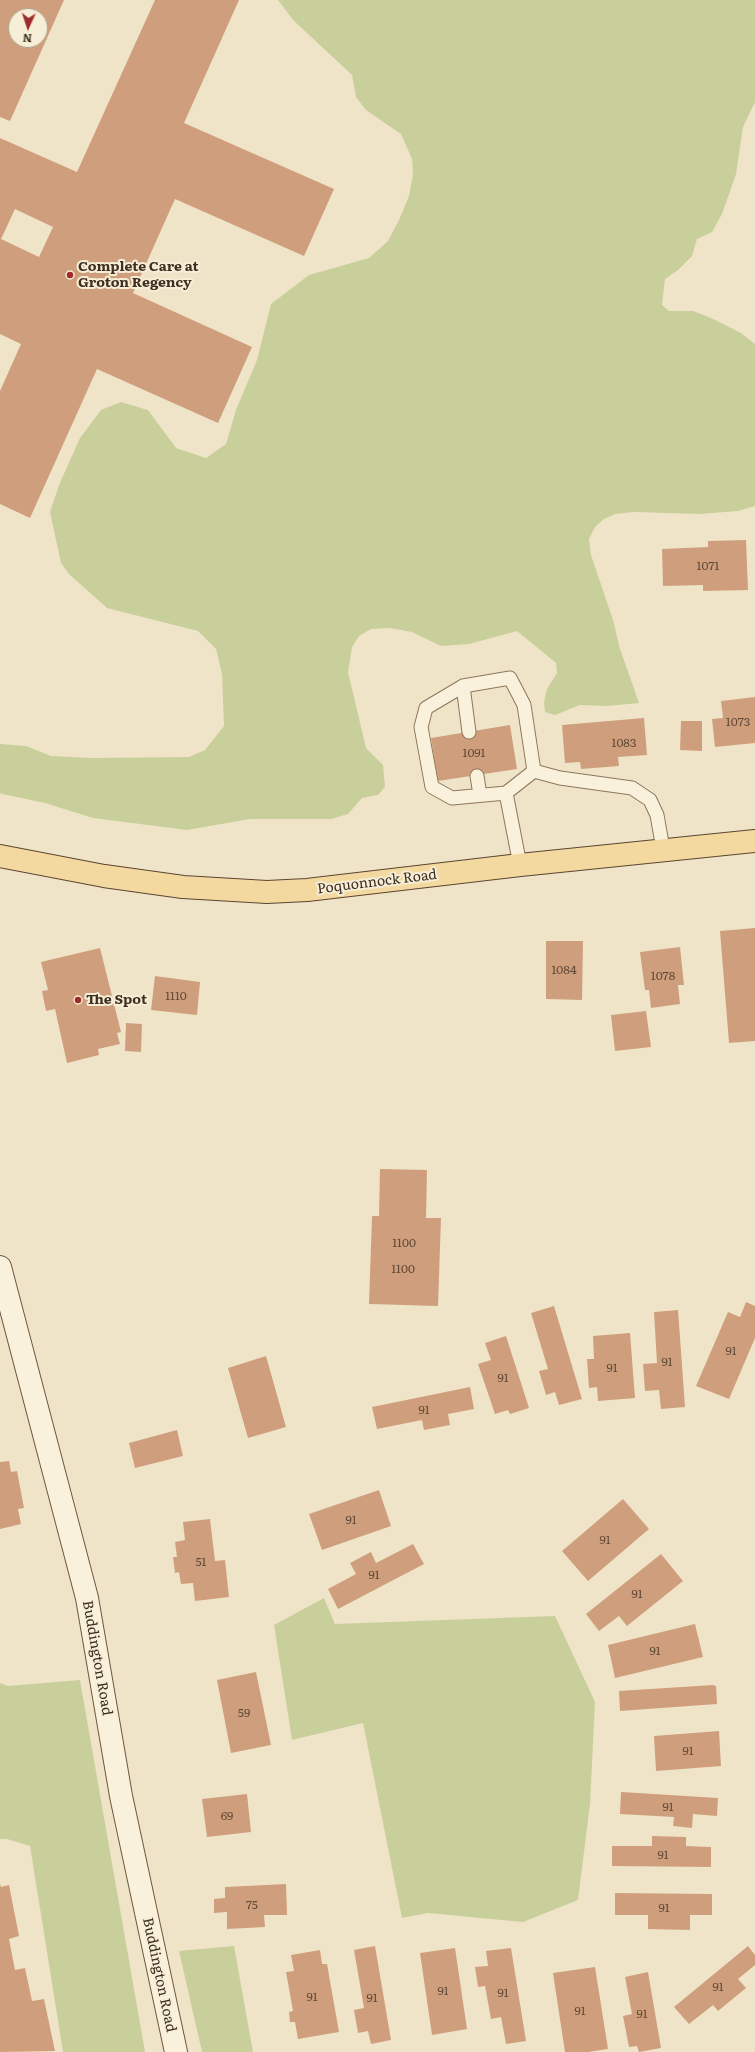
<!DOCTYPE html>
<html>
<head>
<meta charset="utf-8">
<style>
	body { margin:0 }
	#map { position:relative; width:755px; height:2052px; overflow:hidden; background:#f0e4c8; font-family:Literata,serif }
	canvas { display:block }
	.north { position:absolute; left:8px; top:8px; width:40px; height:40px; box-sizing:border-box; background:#f7eed8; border:1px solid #ada18e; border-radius:50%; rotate:183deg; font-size:11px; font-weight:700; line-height:16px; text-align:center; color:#3d2e20 }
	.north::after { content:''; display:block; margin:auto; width:14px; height:18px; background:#9e2a2b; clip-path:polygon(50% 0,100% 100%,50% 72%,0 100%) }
</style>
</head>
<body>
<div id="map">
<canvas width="755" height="2052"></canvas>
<div class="north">N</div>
</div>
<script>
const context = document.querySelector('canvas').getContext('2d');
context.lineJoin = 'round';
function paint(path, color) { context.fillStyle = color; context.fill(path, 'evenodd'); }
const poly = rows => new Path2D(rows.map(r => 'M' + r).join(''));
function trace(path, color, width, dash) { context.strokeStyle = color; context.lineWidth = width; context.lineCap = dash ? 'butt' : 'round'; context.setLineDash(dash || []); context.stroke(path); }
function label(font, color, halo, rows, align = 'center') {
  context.font = font + ' Literata,serif'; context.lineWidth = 4; context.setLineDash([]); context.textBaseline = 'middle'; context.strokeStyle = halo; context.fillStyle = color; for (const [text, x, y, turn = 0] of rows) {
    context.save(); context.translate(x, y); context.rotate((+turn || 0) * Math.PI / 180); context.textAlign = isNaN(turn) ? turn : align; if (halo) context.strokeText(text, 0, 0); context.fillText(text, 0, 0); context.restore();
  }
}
const green = poly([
	[278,0,755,0,755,102,743,127,736,174,722,214,712,232,697,239,692,256,678,270,665,279,662,305,669,311,693,311,711,318,741,333,755,344,755,506,738,511,699,514,634,512,615,514,604,519,595,527,589,539,591,555,614,623,619,646,639,703,607,706,580,705,555,715,545,712,544,702,547,689,557,673,556,663,517,631,469,644,441,646,412,632,390,628,371,629,359,636,352,647,348,672,366,748,383,765,385,787,378,795,362,798,348,814,331,819,250,819,187,830,93,818,45,803,2,794,0,793,0,744,26,746,51,756,91,758,189,757,205,750,224,726,222,674,216,649,198,631,107,608,69,574,61,563,50,512,59,485,80,438,101,410,121,402,148,410,176,448,206,458,226,444,236,410,257,360,271,304,309,275,369,258,388,241,399,220,409,196,413,174,412,159,401,134,366,110,356,97,352,75,293,20],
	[324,1598,335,1624,555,1616,595,1702,590,1804,578,1900,523,1922,428,1913,402,1918,363,1723,292,1740,274,1625],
	[80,1680,145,2052,63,2052,30,1846,7,1839,0,1839,0,1683,8,1686],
	[234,1946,253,2052,202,2052,179,1951]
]);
const building = poly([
	[0,0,64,0,10,121,0,117],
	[16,16,40,16,40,40,16,40],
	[155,0,239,0,184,123,334,189,304,256,175,199,133,293,252,347,218,423,97,369,30,518,0,504,0,391,21,344,0,334,0,138,77,172],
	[15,209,53,227,39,257,1,239],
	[746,540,748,590,703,591,703,585,663,586,662,549,708,547,708,541],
	[755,697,755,743,715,747,712,719,723,718,721,701],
	[644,718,647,755,618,757,619,766,581,769,580,762,565,763,562,725],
	[681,721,702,721,702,751,680,750],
	[510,725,517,769,438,781,431,738],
	[755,928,755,1041,729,1043,720,931],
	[546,941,583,941,582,1000,546,999],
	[680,947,684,985,678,985,680,1004,651,1008,649,990,645,990,640,952],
	[100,948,121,1032,117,1033,120,1044,98,1049,99,1055,67,1063,55,1009,46,1011,42,991,48,990,41,962],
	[155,976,200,982,197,1015,151,1010],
	[646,1011,651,1047,615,1051,611,1015],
	[126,1023,142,1024,141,1052,125,1051],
	[380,1169,427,1170,426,1218,441,1218,438,1306,369,1304,372,1216,379,1216],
	[746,1302,755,1306,755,1338,729,1399,696,1386,728,1312,740,1317],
	[554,1306,582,1399,559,1405,555,1392,546,1395,539,1371,548,1369,531,1313],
	[678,1310,685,1407,661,1409,659,1390,645,1391,643,1364,657,1363,654,1312],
	[630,1333,635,1398,598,1401,597,1387,589,1388,587,1359,594,1359,593,1336],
	[506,1336,529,1408,510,1414,508,1410,495,1414,478,1364,491,1360,485,1343],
	[266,1356,286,1427,248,1438,228,1368],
	[470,1387,474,1409,448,1414,450,1425,424,1430,422,1420,377,1429,372,1407],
	[177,1430,183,1456,135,1468,129,1443],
	[9,1461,11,1472,17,1471,24,1508,18,1509,21,1524,0,1529,0,1462],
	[379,1490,391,1526,322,1550,309,1514],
	[623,1499,649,1529,588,1581,562,1551],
	[210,1519,215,1561,225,1560,229,1597,195,1601,193,1583,181,1584,179,1572,175,1573,173,1557,177,1557,175,1542,185,1540,183,1522],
	[413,1544,424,1564,338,1609,328,1589,356,1574,350,1563,371,1552,376,1563],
	[661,1554,683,1581,627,1626,619,1616,599,1631,586,1614],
	[695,1624,703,1657,615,1678,608,1645],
	[256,1672,271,1745,231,1753,217,1680],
	[713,1685,716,1686,717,1704,620,1711,619,1691],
	[719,1731,721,1766,656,1771,654,1736],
	[621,1792,718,1798,717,1816,693,1814,692,1828,673,1826,674,1817,620,1814],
	[247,1794,251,1832,207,1837,202,1799],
	[652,1836,686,1837,686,1846,711,1847,711,1867,612,1866,612,1846,652,1846],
	[0,1884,1,1887,9,1885,19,1936,9,1939,15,1970,25,1968,32,2001,44,1999,55,2051,0,2052],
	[286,1884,287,1915,264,1915,265,1927,227,1929,227,1912,214,1913,214,1899,225,1898,225,1887],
	[615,1893,712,1894,712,1915,690,1915,690,1930,648,1929,648,1915,615,1915],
	[375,1946,391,2040,371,2044,368,2031,358,2033,354,2010,364,2008,354,1950],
	[748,1946,755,1955,755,1965,738,1979,746,1988,718,2011,713,2005,689,2024,674,2007],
	[455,1948,467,2029,432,2035,420,1953],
	[511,1948,526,2041,506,2044,501,2017,491,2019,485,1986,478,1987,475,1967,488,1966,486,1951],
	[320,1950,322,1964,327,1964,339,2032,298,2039,295,2022,290,2022,289,2012,293,2011,286,1972,294,1971,291,1955],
	[595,1967,608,2049,588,2052,565,2052,553,1973],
	[648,1972,661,2048,639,2052,637,2046,629,2047,623,2016,632,2014,625,1977]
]);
const lane = poly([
	[510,678,524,705,534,771,506,793,452,798,432,787,421,727,426,708,463,686,510,678],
	[463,686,469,732],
	[534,771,560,778,632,788,650,800,657,815,663,849],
	[477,776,480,795],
	[506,793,520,865]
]);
const secondary = poly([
	[0,1267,87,1598,121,1796,176,2052]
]);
const primary = poly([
	[0,856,104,876,183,887,267,892,307,890,520,865,755,841]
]);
const markers = [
	[70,275,4,"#9e2a2b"],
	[78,1000,4,"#9e2a2b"]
];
const numberNames = [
	["1071",708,566],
	["1073",738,722],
	["1083",624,743],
	["1091",474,753],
	["1084",564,970],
	["1078",663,976],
	["1110",176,996],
	["1100",404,1243],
	["1100",403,1269],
	["91",731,1351],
	["91",667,1362],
	["91",612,1368],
	["91",503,1378],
	["91",424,1410],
	["91",351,1520],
	["91",605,1540],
	["51",201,1562],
	["91",374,1575],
	["91",637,1594],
	["91",655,1651],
	["59",244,1713],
	["91",688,1751],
	["91",668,1807],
	["69",227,1816],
	["91",663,1855],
	["75",252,1905],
	["91",664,1908],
	["91",718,1987],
	["91",443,1991],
	["91",503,1993],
	["91",312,1997],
	["91",372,1998],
	["91",580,2011],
	["91",642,2014]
];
const poiNames = [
	["Complete Care at",78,267],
	["Groton Regency",78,283],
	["The Spot",86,1000]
];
const streetNames = [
	["Poquonnock Road",377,882,-7],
	["Buddington Road",97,1658,80],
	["Buddington Road",159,1975,78]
];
paint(green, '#c9cf9b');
paint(building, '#cf9f7d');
trace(lane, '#8d765c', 15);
trace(secondary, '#6f573f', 24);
trace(primary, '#5b4430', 24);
trace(lane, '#faf1dc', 13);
trace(secondary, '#faf1dc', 22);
trace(primary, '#f3d9a0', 22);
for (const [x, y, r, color] of markers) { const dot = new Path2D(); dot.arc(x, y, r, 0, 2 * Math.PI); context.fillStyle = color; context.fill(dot); trace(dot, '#f7eed8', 1.5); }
label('12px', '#624a37', null, numberNames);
label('bold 14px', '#3d2e20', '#f7eed8', poiNames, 'left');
label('14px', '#3d2e20', '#f7eed8', streetNames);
</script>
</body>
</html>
